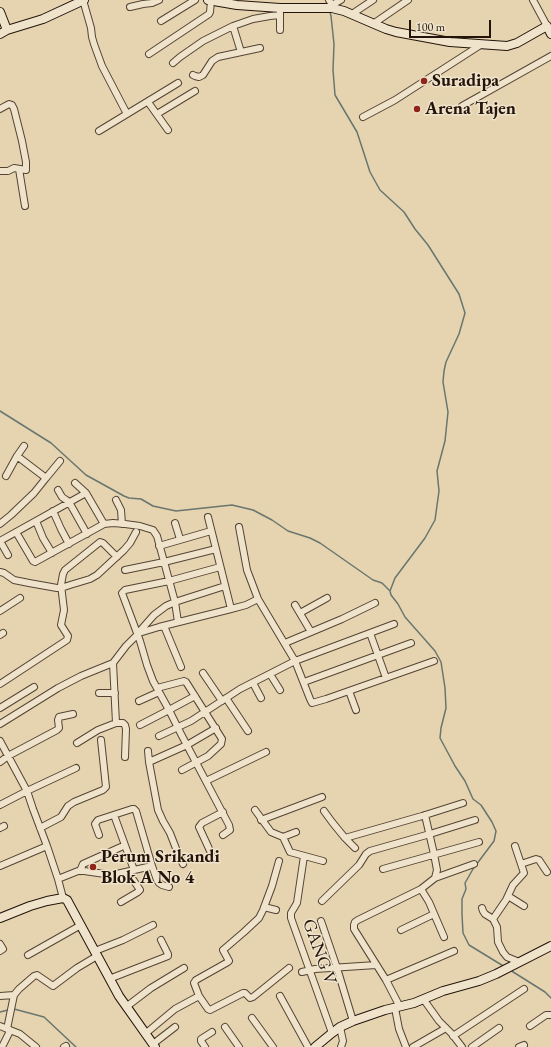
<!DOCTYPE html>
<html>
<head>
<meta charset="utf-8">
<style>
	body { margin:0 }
	#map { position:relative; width:551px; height:1047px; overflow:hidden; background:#e6d4b0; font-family:"EB Garamond",serif }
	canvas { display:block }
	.scale { position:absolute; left:409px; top:20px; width:82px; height:18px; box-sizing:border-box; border:2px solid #23140a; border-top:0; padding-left:5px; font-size:12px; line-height:14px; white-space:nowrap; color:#23140a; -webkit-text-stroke:3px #efe3cc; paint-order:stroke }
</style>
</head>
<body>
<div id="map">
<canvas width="551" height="1047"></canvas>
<div class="scale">100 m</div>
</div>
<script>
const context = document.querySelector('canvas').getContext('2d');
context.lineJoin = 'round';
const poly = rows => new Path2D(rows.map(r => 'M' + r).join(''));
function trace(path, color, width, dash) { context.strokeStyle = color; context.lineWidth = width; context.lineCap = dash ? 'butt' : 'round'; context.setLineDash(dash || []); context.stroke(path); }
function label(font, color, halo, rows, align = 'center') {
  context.font = font + ' "EB Garamond",serif'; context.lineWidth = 3; context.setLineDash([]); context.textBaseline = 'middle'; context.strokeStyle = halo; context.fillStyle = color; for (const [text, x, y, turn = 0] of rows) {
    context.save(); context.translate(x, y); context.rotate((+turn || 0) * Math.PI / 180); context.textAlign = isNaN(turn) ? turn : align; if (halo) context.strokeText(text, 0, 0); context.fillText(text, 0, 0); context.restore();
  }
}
const stream = poly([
	[326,0,327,4],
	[330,12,331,16,334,44,333,70,335,95,357,132,370,172,380,190,404,212,415,229,428,245,459,294,465,313,459,334,446,362,444,371,443,382,448,412,445,441,437,471,439,491,435,520,425,538,395,578,390,591,391,595,398,604,405,617,435,651,441,662,445,688,446,708,441,728,440,738,455,766,465,781,473,799,481,805,492,822,496,831,494,841,473,869,465,883,466,889,462,899,462,914,463,933,469,945,505,967],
	[0,411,51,443,86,475,124,496,129,498,141,499,153,506,176,511,232,505,253,510,272,520,288,531,310,538,320,543,373,580,382,583,390,591],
	[510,970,545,992,551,998],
	[14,1009,44,1017,76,1047],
	[0,1012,8,1010]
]);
const street = poly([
	[83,0,91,28,92,37,94,44,102,66,127,114,178,83],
	[329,0,332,5,341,0],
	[533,0,547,26],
	[130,7,143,4,152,3,159,0],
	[352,14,373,0],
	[161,21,195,0],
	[373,24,408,0],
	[233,26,241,52],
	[280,30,280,11],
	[149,54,209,14,210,12,211,1],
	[173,63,180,57,203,41,233,26,253,19,270,16,280,15],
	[193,75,195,76,199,77,203,75,212,61,218,57,260,48],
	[148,102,168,130],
	[462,106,551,56],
	[0,109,9,104,12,105,14,109,22,141,26,162,26,170,14,168,8,171,0,171],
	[157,114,195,91],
	[363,117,395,100,482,44],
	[99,131,127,114],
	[19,169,25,206],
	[6,476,17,456],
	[46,478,60,461],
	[75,483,86,493,104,524],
	[58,490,62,497,69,502,87,534],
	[116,500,121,510,122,524],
	[53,511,61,529,69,544],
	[208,517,231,609],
	[36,521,43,538,52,553],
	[175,523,180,539],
	[0,524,11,515,34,493,46,478,17,456,24,446],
	[239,527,247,570,258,599,295,661,310,699,312,703,326,699,434,661],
	[16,532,33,561,35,562,104,524,113,523,125,524,140,526,153,530,157,536,175,602,178,622],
	[0,541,86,493],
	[0,541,8,555],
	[159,546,211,531],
	[220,567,169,581,125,590,122,593,140,641,147,665,153,681,169,710,181,734,229,825,230,830,223,835],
	[125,570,164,562,216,549],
	[0,572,4,573,14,580,29,583,57,588,61,588,70,585,90,579,97,575,124,550,130,543,136,532],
	[295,605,311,632],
	[0,611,20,598],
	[300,613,327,598],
	[164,626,181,667],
	[139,632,154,615,166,606,175,602,225,586],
	[370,633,386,678],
	[0,635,3,633],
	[285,643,342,619,375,603],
	[113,663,116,723],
	[203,673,222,701],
	[270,674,280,690],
	[304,682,411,643],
	[253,683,261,698],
	[0,684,67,640,68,636,61,625,64,610,61,585,63,574,65,570,100,542,103,543,117,557],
	[157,688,184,681,186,682,222,739,221,744,208,756,182,770],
	[349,691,356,710],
	[99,693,115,693],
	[226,698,248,731],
	[139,701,159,692],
	[0,708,34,687],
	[0,724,58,688,81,676,113,663,126,646,139,633,159,627,231,609,246,605,258,599],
	[140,725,169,710,195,696],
	[159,736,191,721,240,689,295,661,394,624],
	[0,741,27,791,33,809,47,846,58,879,63,898],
	[77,743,98,730,116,723,123,723,125,725,126,729,125,757],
	[148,751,149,762],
	[0,762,8,756,57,730,59,728,58,720,59,717,73,714],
	[206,781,266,752],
	[0,805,27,791,76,768],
	[255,810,271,832,283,837,290,852,323,861],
	[324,811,332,822,345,838,422,816,463,803],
	[114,815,134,870],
	[261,820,322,797],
	[0,828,4,826],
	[40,828,61,817,68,806,74,802,103,790,106,787,101,740],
	[99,835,95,824,98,820,132,809,134,809,136,811,152,866,157,880,159,883,162,885,169,887],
	[283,837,296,832],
	[345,838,355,848],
	[515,846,524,873,513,885,506,900,493,919,497,927,498,942,503,952,507,957,519,962],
	[211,853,199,827,202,823,223,812],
	[304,856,297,903,291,913,291,918,332,1033],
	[279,861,272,886,263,910,259,918,244,932,223,950,229,961,228,962,196,980,194,983,199,996,208,1009,210,1010,243,993,245,993,250,998,253,997,263,989,289,968],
	[183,864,177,851,170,833,163,821,158,810,149,762,187,745,216,728],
	[521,864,536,859,539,860,547,872],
	[0,866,47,846],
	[383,869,479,842],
	[80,871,83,864,121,847],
	[435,878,474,864],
	[58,879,78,871,84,871,112,875,152,866],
	[421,889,429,902,444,937],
	[508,896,524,906],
	[322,901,359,865,366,854,370,851,430,834,475,820],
	[121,902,138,892,140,890,128,872],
	[264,907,276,910],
	[482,908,483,911,485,914,493,919],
	[321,921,337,968,353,1021],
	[401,930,434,914],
	[0,944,3,949,0,951],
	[95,951,123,940,153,925],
	[28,955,81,925],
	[302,972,315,969,376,965],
	[109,979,168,956,168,954,161,940],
	[386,980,454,951],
	[0,996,14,995],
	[280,996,308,1047],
	[424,1000,439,1021,452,1034,462,1047],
	[126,1007,151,988,184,968],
	[400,1007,386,980,354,929,354,925,355,922,358,920,421,889,435,878,437,870,434,854,425,815],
	[395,1008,399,1029,406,1047],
	[252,1018,273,1047],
	[0,1026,20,1034,36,1047],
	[530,1026,546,1015,551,1015],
	[225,1027,239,1047],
	[340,1027,343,1041,341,1047],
	[7,1029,14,995,19,989,34,976,37,975,53,986,77,968,97,956],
	[145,1034,175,1009,199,996],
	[453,1036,524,989],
	[153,1044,175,1027],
	[2,1047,10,1031],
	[64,1047,66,1046],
	[205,1047,201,1041,201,1039,212,1032],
	[413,1047,446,1028],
	[472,1047,499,1028],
	[519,1047,524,1045]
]);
const secondary = poly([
	[208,0,237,5,280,8,332,8,344,11,386,29,396,32,450,42,507,46,517,43,547,26,551,34],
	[0,12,7,30],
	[0,34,7,30,43,19,84,0],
	[0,918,30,906,47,901,63,898,67,900,119,996,155,1047],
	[315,1047,332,1033,340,1027,353,1021,385,1010,414,1003,443,991,479,981,496,974,551,946]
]);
const markers = [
	[424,81,4,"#8f2418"],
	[417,109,4,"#8f2418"],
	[93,867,4,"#8f2418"]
];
const poiNames = [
	["Suradipa",432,81],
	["Arena Tajen",425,109],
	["Perum Srikandi",101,857],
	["Blok A No 4",101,878]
];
const streetNames = [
	["GANG V",319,952,70]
];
trace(stream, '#69766f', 1.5);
trace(street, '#544434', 8);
trace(secondary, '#23140a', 10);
trace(street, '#efe3cc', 6);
trace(secondary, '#efe3cc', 8);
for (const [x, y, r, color] of markers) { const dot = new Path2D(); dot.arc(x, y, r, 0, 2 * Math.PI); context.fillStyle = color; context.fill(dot); trace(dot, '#efe3cc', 1.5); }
label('bold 18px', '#23140a', '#efe3cc', poiNames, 'left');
label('18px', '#23140a', '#efe3cc', streetNames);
</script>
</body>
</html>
